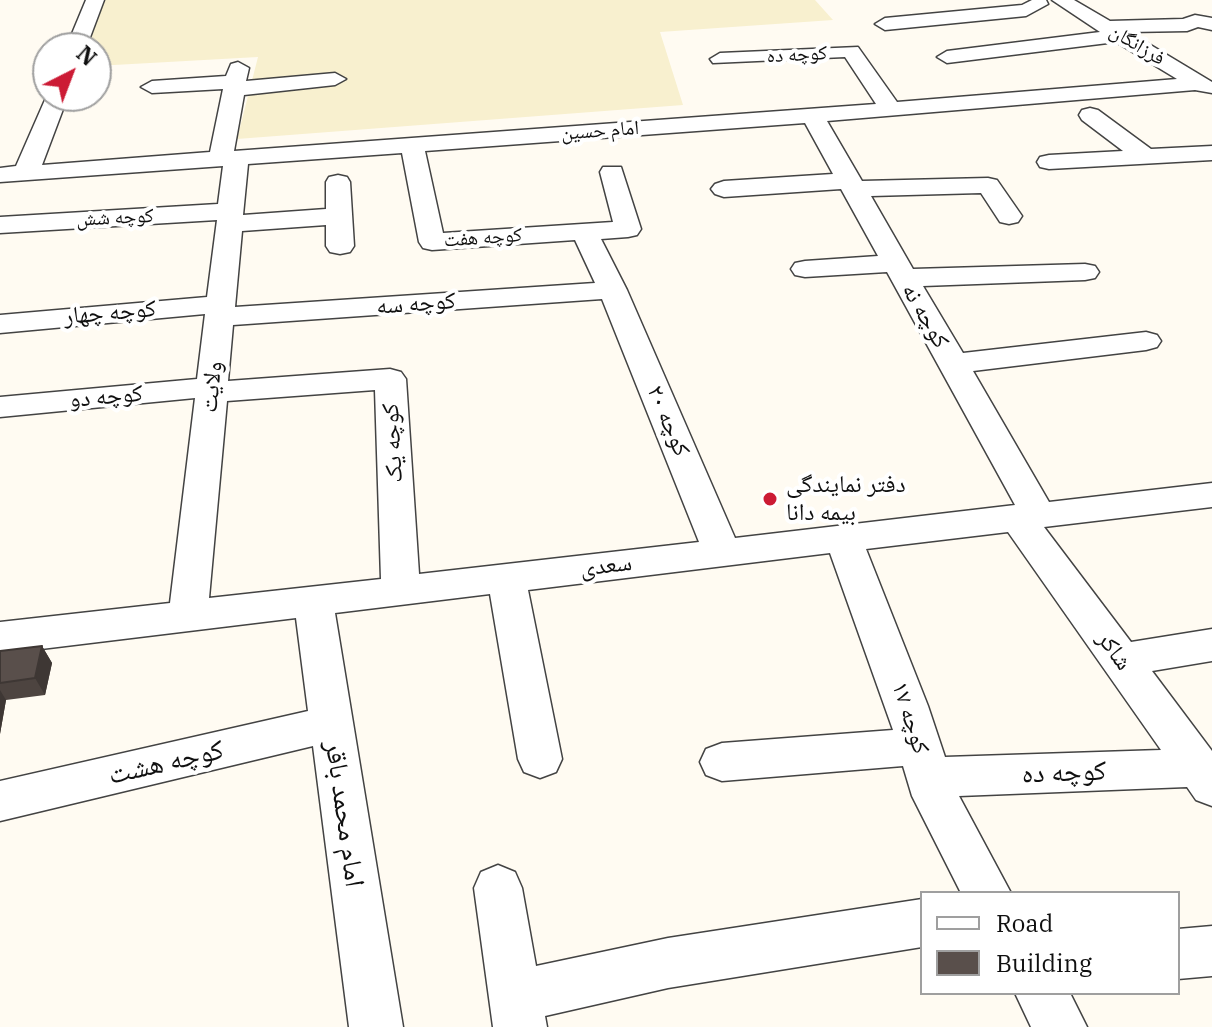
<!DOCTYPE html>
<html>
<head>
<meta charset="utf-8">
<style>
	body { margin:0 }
	#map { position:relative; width:1212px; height:1027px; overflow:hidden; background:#fffbf2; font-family:"IBM Plex Serif",serif }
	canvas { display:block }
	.legend { position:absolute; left:920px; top:891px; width:260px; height:104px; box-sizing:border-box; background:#fff; border:2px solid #9f9f9f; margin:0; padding:10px 14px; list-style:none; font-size:24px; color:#101010 }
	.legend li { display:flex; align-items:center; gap:16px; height:40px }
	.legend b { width:40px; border:2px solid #9f9f9f }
	.north { position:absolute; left:32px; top:32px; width:80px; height:80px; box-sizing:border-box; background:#fff; border:2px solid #9f9f9f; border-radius:50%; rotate:42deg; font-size:22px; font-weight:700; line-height:32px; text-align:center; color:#101010 }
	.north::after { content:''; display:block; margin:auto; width:28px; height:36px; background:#cc1b35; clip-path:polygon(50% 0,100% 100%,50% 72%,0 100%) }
</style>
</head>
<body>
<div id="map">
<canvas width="1212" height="1027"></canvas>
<ul class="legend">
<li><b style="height:10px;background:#fff"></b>Road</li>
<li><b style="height:22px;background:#594f4b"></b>Building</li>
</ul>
<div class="north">N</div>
</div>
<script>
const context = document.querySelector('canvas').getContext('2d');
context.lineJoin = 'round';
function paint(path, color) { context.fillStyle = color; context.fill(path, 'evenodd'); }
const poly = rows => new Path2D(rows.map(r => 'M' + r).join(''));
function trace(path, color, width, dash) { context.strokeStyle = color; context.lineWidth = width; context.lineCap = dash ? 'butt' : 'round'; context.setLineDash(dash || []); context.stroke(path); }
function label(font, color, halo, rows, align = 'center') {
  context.font = font + ' "IBM Plex Serif","Noto Naskh Arabic",serif'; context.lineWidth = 8; context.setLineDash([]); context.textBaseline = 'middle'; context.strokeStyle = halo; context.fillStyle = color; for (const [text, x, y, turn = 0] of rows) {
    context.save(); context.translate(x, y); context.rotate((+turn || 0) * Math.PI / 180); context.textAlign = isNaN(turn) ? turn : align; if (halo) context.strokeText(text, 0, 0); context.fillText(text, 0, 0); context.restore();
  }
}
const farmland = poly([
	[100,0,815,0,833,20,660,32,683,105,237,139,258,57,96,66,96,48,82,48]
]);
const minor = poly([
	[86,0,104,0,86,48,66,48,86,0],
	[1032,0,1046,0,1048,4,1026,16,885,30,875,24,885,18,1022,5,1032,0],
	[1052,0,1074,0,1110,21,1183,19,1195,15,1212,18,1212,30,1198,27,1187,31,1129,32,1212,82,1212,93,1195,90,827,121,862,181,988,178,997,180,1022,216,1018,222,1009,224,1000,222,981,193,871,196,913,269,1085,264,1095,266,1099,272,1095,278,1085,280,923,286,963,353,1146,332,1157,335,1161,341,1157,347,1146,350,973,371,1049,502,1212,483,1212,507,1044,527,1131,642,1212,629,1212,661,1152,671,1212,751,1212,806,1196,800,1187,787,959,796,1011,893,961,893,912,796,903,766,722,781,706,775,700,762,706,749,722,743,893,730,830,553,528,590,562,759,556,772,540,778,524,772,518,759,490,594,335,613,403,1027,349,1027,313,746,0,821,0,781,308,711,296,618,0,654,0,622,170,603,195,398,0,417,0,397,197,379,205,314,0,333,0,315,207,297,217,220,0,233,0,217,218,204,223,166,0,182,0,168,16,166,48,93,48,96,68,96,42,165,210,152,223,89,152,93,141,87,152,81,226,76,231,64,238,62,249,68,246,81,335,73,346,79,335,85,244,95,234,151,876,104,845,57,713,63,710,59,720,53,858,47,897,102,1177,79,1116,42,947,63,937,57,947,51,1100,32,1052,0],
	[805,123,833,174,724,181,715,184,711,189,715,194,724,197,841,189,878,256,805,261,795,263,791,269,795,275,805,277,887,272,1015,505,735,538,627,290,601,239,628,237,637,235,641,229,621,167,603,167,600,172,613,222,443,233,425,151,805,123],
	[402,153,419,242,423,248,432,250,575,240,595,283,235,307,242,231,326,225,326,246,330,252,340,254,350,252,354,246,350,182,347,177,338,175,329,177,326,182,326,209,243,215,248,164,402,153],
	[602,299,699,542,419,574,406,379,401,372,390,369,228,381,233,325,602,299],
	[375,390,381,579,209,598,227,401,375,390],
	[1008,532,1161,750,945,757,928,706,866,549,1008,532],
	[1090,108,1098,110,1151,149,1212,146,1212,160,1049,169,1040,167,1037,162,1040,157,1049,155,1123,151,1082,120,1079,115,1082,110,1090,108],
	[498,865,515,872,522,888,536,966,668,938,922,899,922,947,668,988,545,1016,547,1027,493,1027,474,888,481,872,498,865],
	[1212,926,1212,976,1178,979,1178,929,1212,926],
	[1015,993,1070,993,1087,1027,1031,1027,1015,993]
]);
const wall = poly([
	[42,646,52,663,45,695,6,700,0,734,0,651]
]);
const shadedWall = poly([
	[42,646,52,663,45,695,35,678],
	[0,690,6,700,0,734]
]);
const building = poly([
	[42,646,35,678,0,683,0,651,42,646]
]);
const markers = [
	[770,499,8,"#cc1b35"]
];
const farStreetnames = [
	["فرزانگان",1137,45,31],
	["کوچه ده",797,55,-3],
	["امام حسین",600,131,-4],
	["کوچه شش",115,218,-3],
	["کوچه هفت",483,238,-4]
];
const streetNames = [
	["کوچه سه",416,304,-4],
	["کوچه چهار",110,313,-5],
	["کوچه نه",925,316,60],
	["ولایت",212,387,-84],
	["کوچه دو",106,397,-5],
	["کوچه ۲۰",668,421,67],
	["کوچه یک",393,443,-93],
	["سعدی",606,566,-7],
	["شاکر",1114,651,54],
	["کوچه ۱۷",910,718,72]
];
const poiNames = [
	["دفتر نمایندگی",786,485],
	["بیمه دانا",786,513]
];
const nearStreetnames = [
	["کوچه هشت",166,763,-13],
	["کوچه ده",1064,773,-2],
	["امام محمد باقر",344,814,82]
];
paint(farmland, '#f8f0cf');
trace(minor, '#434343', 3);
paint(minor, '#fff');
paint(wall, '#4d4440');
paint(shadedWall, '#3e3734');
paint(building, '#594f4b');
trace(building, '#3e3734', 2);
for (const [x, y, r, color] of markers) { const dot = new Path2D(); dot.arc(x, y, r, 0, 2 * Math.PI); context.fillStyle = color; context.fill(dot); trace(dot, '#fff', 3); }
label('20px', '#101010', '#fff', farStreetnames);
label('24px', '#101010', '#fff', streetNames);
label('24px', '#101010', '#fff', poiNames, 'left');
label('28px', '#101010', '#fff', nearStreetnames);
</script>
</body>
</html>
